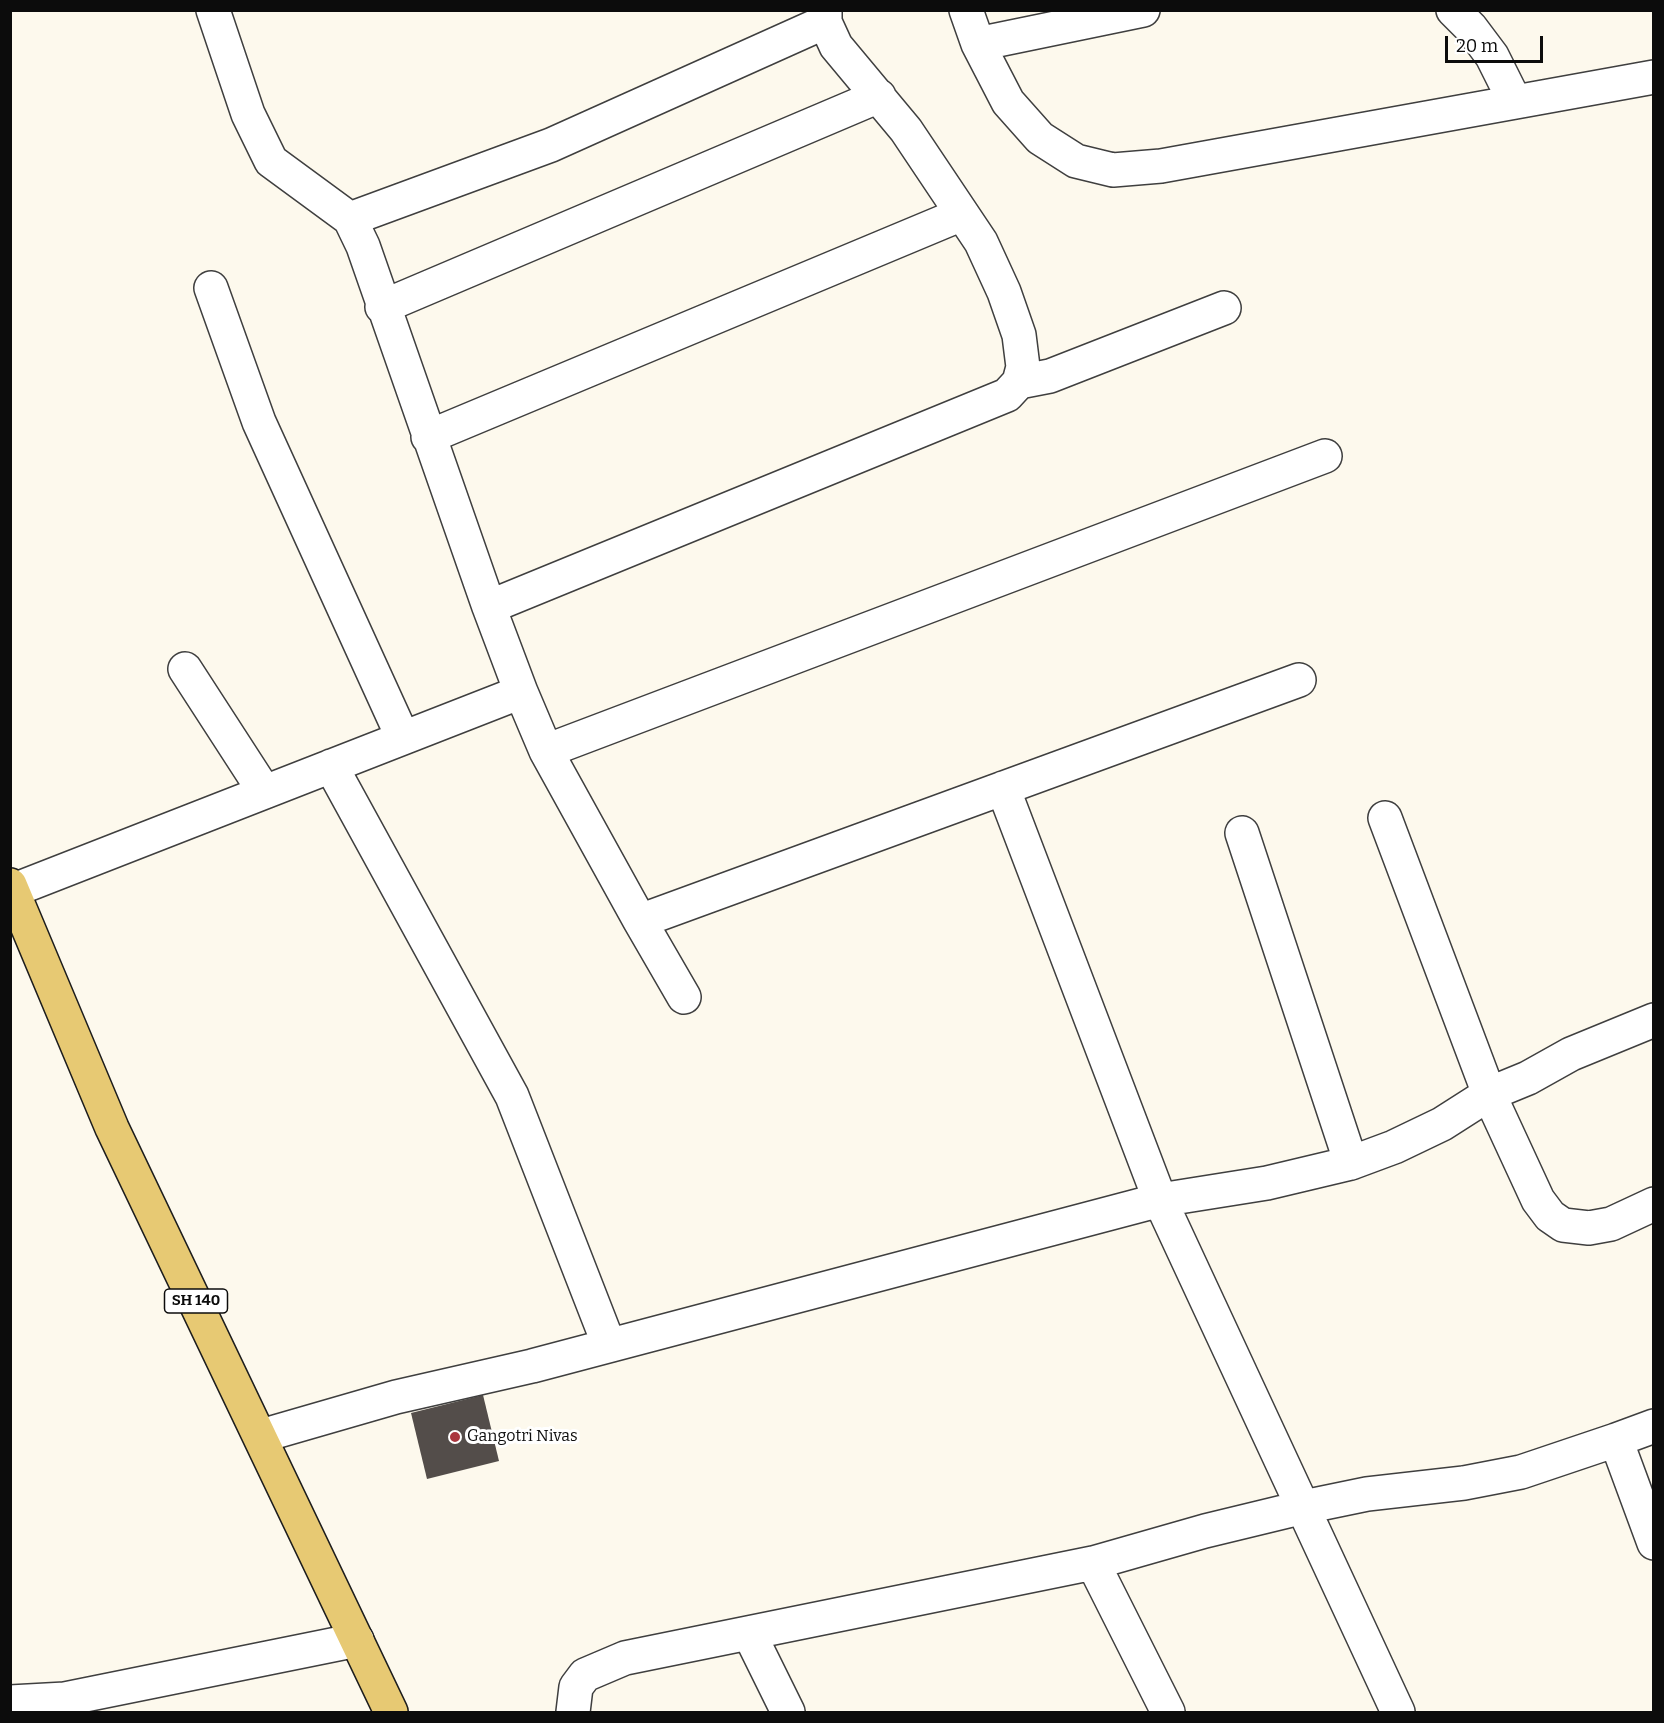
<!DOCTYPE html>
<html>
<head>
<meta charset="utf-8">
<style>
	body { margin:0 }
	#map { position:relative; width:1664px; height:1723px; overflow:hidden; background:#fdf9ed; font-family:Bitter,serif }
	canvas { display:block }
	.frame { position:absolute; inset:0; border:12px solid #0c0c0c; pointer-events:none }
	.scale { position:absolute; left:1445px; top:36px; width:98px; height:27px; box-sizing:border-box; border:3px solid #0c0c0c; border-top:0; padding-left:8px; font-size:18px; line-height:21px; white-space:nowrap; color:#0c0c0c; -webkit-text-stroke:4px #fff; paint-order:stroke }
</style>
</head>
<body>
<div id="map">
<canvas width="1664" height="1723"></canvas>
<div class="frame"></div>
<div class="scale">20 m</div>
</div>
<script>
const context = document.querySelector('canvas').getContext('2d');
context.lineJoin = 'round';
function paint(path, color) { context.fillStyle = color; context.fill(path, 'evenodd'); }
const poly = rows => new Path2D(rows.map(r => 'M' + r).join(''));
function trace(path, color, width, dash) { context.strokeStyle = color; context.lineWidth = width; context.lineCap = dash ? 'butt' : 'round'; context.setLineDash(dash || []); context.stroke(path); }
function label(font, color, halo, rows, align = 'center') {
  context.font = font + ' Bitter,serif'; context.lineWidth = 6; context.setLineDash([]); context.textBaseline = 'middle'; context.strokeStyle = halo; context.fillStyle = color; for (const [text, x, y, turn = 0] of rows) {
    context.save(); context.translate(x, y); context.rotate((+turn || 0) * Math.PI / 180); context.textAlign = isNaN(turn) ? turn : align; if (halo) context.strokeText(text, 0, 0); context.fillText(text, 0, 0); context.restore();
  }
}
const building = poly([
	[483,1395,499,1461,427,1479,411,1413]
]);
const minor = poly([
	[213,10,248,114,271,161,350,219,363,246,489,607],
	[966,10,978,44,1008,102,1040,138,1076,161,1113,170,1161,166,1654,77],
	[1453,10,1471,28,1492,56,1515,102],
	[978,44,1143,10],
	[350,219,551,145,825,22],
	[211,288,259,422,403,738],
	[382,307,879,96],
	[1019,382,1050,376,1224,308],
	[428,437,962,214],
	[185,669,264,791],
	[521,692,546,751,640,921,1299,680],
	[546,751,1325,456],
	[331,766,512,1096,609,1345],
	[1003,788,1160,1200,1267,1183,1351,1163,1394,1147,1442,1124,1489,1094,1528,1078,1571,1054,1654,1020],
	[1385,818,1489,1094,1538,1200,1550,1216,1563,1225,1589,1228,1611,1224,1654,1204],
	[1242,833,1351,1163],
	[14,890,521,692,489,607,1007,395,1019,382,1023,367,1019,335,1004,292,981,242,906,130,836,46,825,22,825,10],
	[640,921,684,997],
	[261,1436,396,1397,532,1366,1160,1200,1398,1712],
	[1616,1440,1654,1426],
	[749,1633,788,1712],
	[10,1702,65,1699,357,1640],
	[573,1712,576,1687,585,1675,625,1658,1093,1563],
	[1168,1712,1093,1563,1205,1531,1304,1507,1367,1494,1464,1483,1521,1472,1616,1440,1654,1543]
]);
const primary = poly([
	[10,885,112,1128,391,1712]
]);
const markers = [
	[455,1437,6,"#aa363e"]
];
const shields = [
	[196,1301,63]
];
const shieldNames = [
	["SH 140",196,1301]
];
const poiNames = [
	["Gangotri Nivas",467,1437]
];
paint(building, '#534d4a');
trace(minor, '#3f3f3f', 36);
trace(primary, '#1d1d1d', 36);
trace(minor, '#fff', 33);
trace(primary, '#e7c973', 33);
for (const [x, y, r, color] of markers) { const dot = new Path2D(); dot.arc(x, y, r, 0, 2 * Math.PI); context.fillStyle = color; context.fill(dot); trace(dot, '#fff', 2); }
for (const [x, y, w] of shields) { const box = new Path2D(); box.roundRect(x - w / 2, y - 12, w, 24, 4.5); context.fillStyle = '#fff'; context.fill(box); trace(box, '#0c0c0c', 1.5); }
label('bold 15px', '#0c0c0c', null, shieldNames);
label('16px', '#0c0c0c', '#fff', poiNames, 'left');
</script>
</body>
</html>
